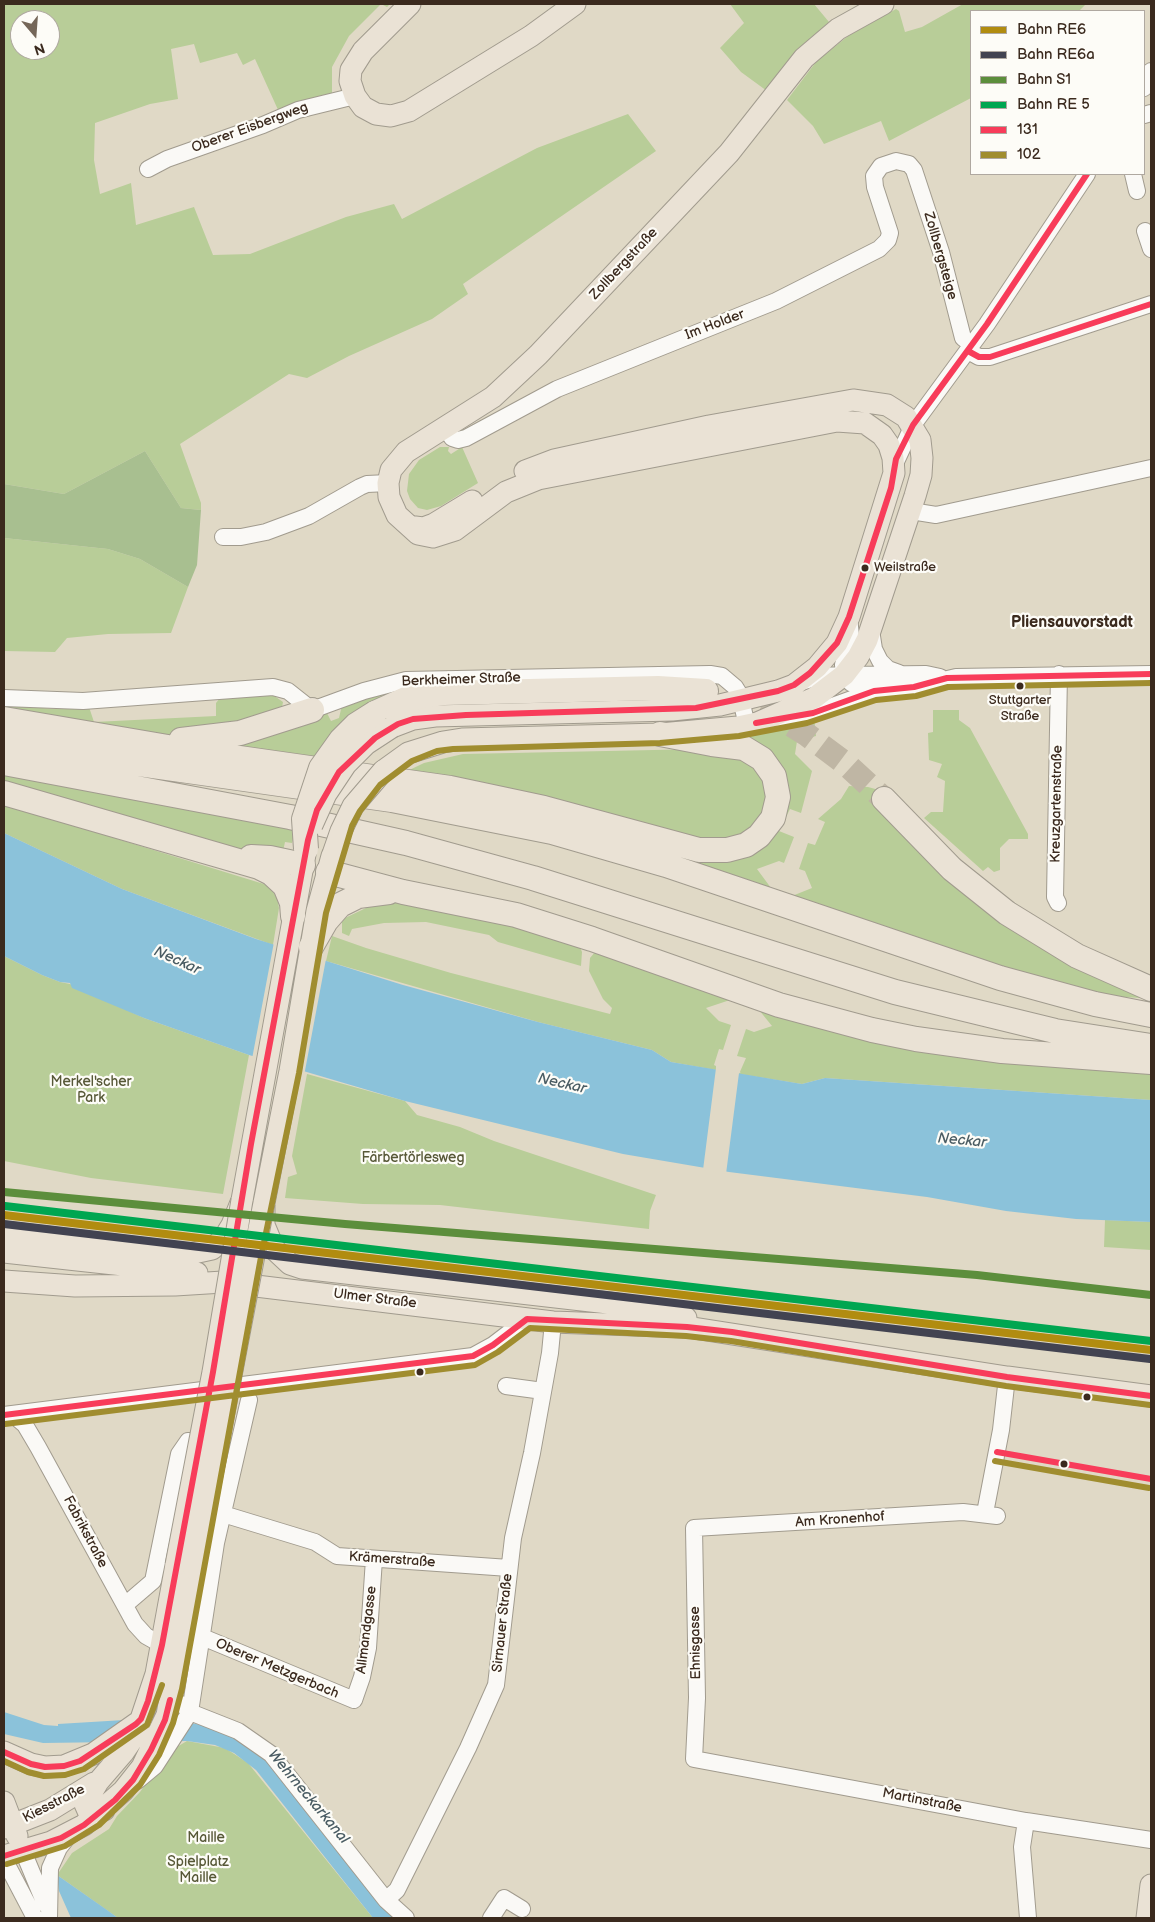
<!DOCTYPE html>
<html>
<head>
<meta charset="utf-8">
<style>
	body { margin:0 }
	#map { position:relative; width:1155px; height:1922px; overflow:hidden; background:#e0d9c6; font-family:"Balsamiq Sans",sans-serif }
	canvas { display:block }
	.frame { position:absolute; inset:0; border:5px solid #3b2a1e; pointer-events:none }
	.legend { position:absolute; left:970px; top:10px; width:175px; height:165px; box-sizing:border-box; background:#fdfcf7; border:1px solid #afa8a0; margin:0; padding:6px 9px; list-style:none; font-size:15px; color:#3b2a1e }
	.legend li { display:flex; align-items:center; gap:10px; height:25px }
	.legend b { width:25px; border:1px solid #afa8a0 }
	.north { position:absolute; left:10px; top:10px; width:50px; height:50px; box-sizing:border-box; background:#fdfcf7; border:1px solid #afa8a0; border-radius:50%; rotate:162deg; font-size:14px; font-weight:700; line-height:20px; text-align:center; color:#3b2a1e }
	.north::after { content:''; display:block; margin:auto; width:18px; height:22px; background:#756759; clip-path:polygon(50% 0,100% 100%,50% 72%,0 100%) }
</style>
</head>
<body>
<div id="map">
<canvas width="1155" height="1922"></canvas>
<div class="frame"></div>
<ul class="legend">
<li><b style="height:6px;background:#b18c10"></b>Bahn RE6</li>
<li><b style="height:6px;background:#424351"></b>Bahn RE6a</li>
<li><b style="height:6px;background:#5c8e3c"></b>Bahn S1</li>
<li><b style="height:6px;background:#00a651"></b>Bahn RE 5</li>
<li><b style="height:6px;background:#f83c5a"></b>131</li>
<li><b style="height:6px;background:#a08d2f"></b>102</li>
</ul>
<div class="north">N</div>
</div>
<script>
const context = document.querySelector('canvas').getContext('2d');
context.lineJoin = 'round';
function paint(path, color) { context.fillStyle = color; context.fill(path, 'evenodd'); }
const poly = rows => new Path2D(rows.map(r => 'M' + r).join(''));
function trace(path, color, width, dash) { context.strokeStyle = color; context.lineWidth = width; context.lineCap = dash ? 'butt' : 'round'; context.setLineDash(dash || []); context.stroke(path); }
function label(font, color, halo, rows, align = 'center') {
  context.font = font + ' "Balsamiq Sans",sans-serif'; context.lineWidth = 4.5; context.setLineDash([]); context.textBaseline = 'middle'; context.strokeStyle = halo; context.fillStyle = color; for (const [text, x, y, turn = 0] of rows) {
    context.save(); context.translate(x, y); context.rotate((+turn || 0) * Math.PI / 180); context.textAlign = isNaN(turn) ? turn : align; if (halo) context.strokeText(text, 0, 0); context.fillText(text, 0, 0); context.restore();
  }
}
const green = poly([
	[4,4,390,4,387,7,381,4,349,36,332,67,332,96,279,112,255,59,243,65,237,53,200,63,194,44,171,49,178,99,150,104,95,123,94,160,100,194,131,183,136,225,194,207,213,255,250,254,346,217,394,204,402,219,537,148,628,114,656,151,463,284,468,294,432,319,349,356,307,378,289,374,180,444,201,503,201,510,181,508,145,451,64,494,4,484],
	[20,20,50,20,50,50,20,50],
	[730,4,814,4,829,22,802,46,767,91,741,72,720,48,744,23],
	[963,4,1086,4,1080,10,1072,11,971,11,971,98,889,141,881,121,824,144,813,126,787,100,816,62,848,36,896,9,899,11,905,32,922,27],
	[440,447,449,447,448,451,451,454,462,447,478,483,441,506,427,510,418,508,410,499,407,491,409,474,419,460],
	[4,538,108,549,140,559,188,587,171,633,108,634,67,638,55,652,4,651],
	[392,692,369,702,370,705,316,762,218,742,324,712,327,713,331,721,339,718,342,705],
	[273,695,283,702,281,713,175,735,160,735,7,709,8,705,53,709,89,707,94,722,216,716,216,703,220,698],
	[933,710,959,710,959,720,970,728,1028,834,1028,839,1009,839,1000,848,1000,870,994,872,988,867,983,871,924,818,931,812,943,812,945,781,937,777,942,764,929,760,928,733,933,732],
	[814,717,816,736,797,741,795,754,812,771,801,813,790,809,779,831,794,837,784,863,779,861,757,869,771,888,691,864,693,856,715,857,782,811,742,737],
	[702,749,746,756,770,790,761,825,723,844,401,774,424,763,463,754],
	[4,773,296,826,292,843,285,842,282,856,230,848,4,784],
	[849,786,868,787,890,793,877,806,1141,998,1107,996,1067,988,792,896,812,888,805,871,799,869,808,843,815,845,825,822,818,819,841,799],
	[4,804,267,885,277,897,279,908,273,945,122,889,4,833],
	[390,902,476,915,579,945,582,952,581,966,498,942,489,935,426,922,384,923,352,929,349,936,342,933,342,922,345,918,366,908,365,904],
	[332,936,366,948,451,973,610,1014,612,1008,603,999,589,971,590,958,595,952,730,1000,706,1008,719,1021,731,1025,723,1050,719,1049,714,1065,716,1066,716,1070,671,1062,652,1050,538,1022,326,961],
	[4,956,42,975,60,982,70,984,144,1018,249,1055,223,1194,91,1178,4,1161],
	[753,1003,1151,1069,1151,1100,825,1078,802,1084,739,1074,746,1058,737,1056,746,1029,754,1032,772,1026,759,1010,752,1008],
	[307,1074,405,1101,417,1115,460,1127,494,1141,656,1195,650,1211,649,1229,440,1205,363,1204,285,1198,288,1177,297,1174,292,1156],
	[1105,1220,1151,1222,1151,1250,1104,1247],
	[187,1741,225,1748,248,1763,373,1918,118,1918,57,1875,72,1853,109,1829,117,1816,140,1792,170,1751]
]);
const forest = poly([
	[145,451,181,508,201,510,197,565,188,587,140,559,108,549,4,538,4,484,64,494]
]);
const water = poly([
	[4,833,122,889,256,939,403,985,538,1022,652,1050,671,1062,802,1084,825,1078,1151,1100,1151,1222,1076,1219,1006,1211,927,1197,729,1172,623,1154,405,1101,249,1055,144,1018,72,988,70,983,60,982,42,975,4,956],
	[4,1712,44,1725,58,1726,58,1724,141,1719,183,1721,218,1729,257,1749,397,1918,373,1918,256,1770,234,1753,215,1745,187,1741,43,1743,4,1734],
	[57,1875,107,1910,118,1918,71,1918,59,1891]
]);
const pier = poly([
	[274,942,326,959,304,1076,252,1059],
	[716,1068,741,1072,739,1073,726,1174,703,1170]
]);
const highwayTunnel = poly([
	[726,697,785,721,806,734,846,764,884,799]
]);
const minor = poly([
	[1144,88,1151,71],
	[1144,115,1151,113],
	[148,169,167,159,263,125,298,110,355,96],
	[1133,174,1137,191],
	[1145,231,1151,249],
	[968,351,979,357,990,357,1151,304],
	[445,427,452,438,458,440,466,438,557,389,776,301,879,249,888,240,890,233,875,187,874,176,881,166,896,161,909,164,914,170,941,252,963,338,972,345],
	[894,466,913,425,987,324,1087,174],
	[911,511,936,515,1151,468],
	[223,537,241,537,266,532,309,516,360,487,367,484,388,483],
	[849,617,851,636,843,665,844,675,851,683,867,691,914,687,956,677,1151,674],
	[871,630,874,649,880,661,888,669,899,673],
	[801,682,821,676,844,675,926,674,940,677],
	[4,698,83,701,273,687,288,691,312,710,364,691,406,680,710,674,722,676,735,687,740,695,747,726],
	[779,719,813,713,874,691],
	[1058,903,1055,897,1059,674],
	[506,1386,543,1391],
	[12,1414,25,1425,38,1447,135,1624,146,1636,162,1645],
	[4,1415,473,1356,493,1345,527,1319],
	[985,1513,1001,1430,1007,1377],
	[223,1514,315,1542,337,1556,509,1568],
	[997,1516,963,1512,694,1528,697,1698,694,1759,1026,1821,1151,1840],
	[125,1605,153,1581,179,1454,188,1441,211,1443],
	[200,1636,354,1700,362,1677,368,1648,374,1559],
	[181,1704,195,1714,238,1731,271,1754,386,1900,406,1918],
	[137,1781,155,1766,190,1712,216,1543,249,1400],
	[1026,1821,1022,1847,1028,1918],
	[23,1851,45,1904],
	[4,1859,35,1918],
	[386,1900,397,1890,468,1748,496,1685,513,1538,532,1453,550,1353,553,1322],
	[49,1918,50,1868,59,1848,70,1834],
	[491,1918,504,1898,522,1909]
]);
const major = poly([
	[410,4,363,51,351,70,350,81,355,96,363,107,376,114,391,116,409,111,531,36,575,4],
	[415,527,423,528,434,524,472,501],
	[392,727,413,719,435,716,672,710,720,705,778,691,794,685,817,667,837,643,849,617,894,473,893,458,889,445,882,435,865,423,837,421,538,479,506,492,455,530,433,537,418,534,397,515,389,497,388,483,391,470,406,452,493,397,538,355,729,153,804,58,838,29,883,4],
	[383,771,408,753,443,742,462,739,660,734,738,727,757,723,814,698,844,675,858,657,867,640,915,496,921,475,922,458,920,440,906,417,887,405,853,400,709,426,554,460,525,471],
	[332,856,317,911,290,1071,264,1203,264,1225,274,1249,290,1264,302,1268,617,1304,662,1311,686,1318],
	[4,1232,189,1254,212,1249,224,1238,232,1225,242,1200,306,849],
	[4,1252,197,1273],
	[4,1281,75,1286,175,1285,223,1282,553,1322,687,1327,1007,1377,1151,1396],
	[4,1752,31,1764,45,1767,64,1766,93,1754,137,1723],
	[4,1802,17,1836],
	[104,1810,95,1813,89,1813,85,1804,98,1782,123,1753,136,1734,156,1674,176,1565],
	[4,1828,50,1810,94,1783],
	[4,1856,51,1842,84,1825,123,1791,142,1767,167,1715,194,1569],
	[1147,1918,1151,1885]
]);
const highway = poly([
	[375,713,406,699,444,693,658,688,706,691],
	[4,719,197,752,450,788,544,808,699,850,727,850,746,845,759,836,773,818,778,797,774,776,762,759,744,748,712,744,660,734],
	[181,740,240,733,312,710],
	[4,741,111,760,392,800,552,832,666,865,1000,978,1095,1004,1151,1015],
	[4,763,290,817,406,843,533,878,895,992,1055,1031,1151,1046],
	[4,793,259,867,271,873,285,886,292,903,293,916],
	[884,799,952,869,1007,913,1077,956,1151,989],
	[251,857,270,858,303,865],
	[328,872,403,892,516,915,592,939,779,1005,872,1030,916,1039,1002,1051,1151,1062],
	[311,947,326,921,340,905,358,896,389,892]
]);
const majorBridge = poly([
	[312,825,326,794,346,764,366,744,392,727],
	[333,854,341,831,353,806,383,771],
	[176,1565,213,1372,242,1200],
	[194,1569,264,1203]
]);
const highwayBridge = poly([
	[306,849,304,819,321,768,341,740,356,725,375,713]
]);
const bus1 = poly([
	[968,351,979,357,990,357,1151,304],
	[756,723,813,713,874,691,914,687,947,678,1151,674],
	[4,1415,473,1356,493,1345,527,1319,687,1327,732,1332,1007,1377,1151,1396],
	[997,1452,1151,1479],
	[4,1752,31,1764,45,1767,64,1766,80,1761,136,1724,141,1719,148,1701,162,1645,213,1372,251,1144,308,840,317,810,339,772,375,738,398,724,413,719,466,715,696,708,778,691,794,685,810,673,837,643,849,617,891,488,896,459,913,425,987,324,1087,174],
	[4,1856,61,1838,84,1825,115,1800,133,1780,151,1750,165,1720,170,1700]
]);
const bus2 = poly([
	[5,1424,475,1365,498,1352,530,1328,686,1336,731,1341,1006,1386,1150,1405],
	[995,1461,1149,1488],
	[4,1761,28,1772,44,1776,65,1775,84,1769,147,1725,162,1685],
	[7,1864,65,1846,99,1825,140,1785,159,1755,173,1723,182,1689,261,1257,299,1073,326,913,352,826,360,811,380,785,412,761,437,751,453,749,660,743,739,736,807,723,876,700,916,696,948,687,1151,683]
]);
const rail1 = poly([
	[4,1215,1151,1350]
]);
const rail2 = poly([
	[4,1224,1150,1359]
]);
const rail3 = poly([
	[4,1192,345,1224,977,1275,1151,1295]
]);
const rail4 = poly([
	[5,1206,1151,1341]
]);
const markers = [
	[865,568,4.5,"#3b2a1e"],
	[1020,686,4.5,"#3b2a1e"],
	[420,1372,4.5,"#3b2a1e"],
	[1087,1397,4.5,"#3b2a1e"],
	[1064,1464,4.5,"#3b2a1e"]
];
const busNames = [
	["Weilstraße",874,568],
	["Stuttgarter",1020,701,"center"],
	["Straße",1020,717,"center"]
];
const streetNames = [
	["Oberer Eisbergweg",250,128,-20],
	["Zollbergsteige",940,256,74],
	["Zollbergstraße",624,264,-47],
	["Im Holder",715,325,-21],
	["Berkheimer Straße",461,680,-2],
	["Kreuzgartenstraße",1057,804,-89],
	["Ulmer Straße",375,1299,7],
	["Am Kronenhof",840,1520,-4],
	["Fabrikstraße",85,1532,62],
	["Krämerstraße",392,1560,4],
	["Sirnauer Straße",503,1623,-84],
	["Allmandgasse",367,1630,-83],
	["Ehnisgasse",696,1643,-91],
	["Oberer Metzgerbach",277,1669,23],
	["Martinstraße",922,1801,11],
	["Kiesstraße",54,1804,-27]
];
const parkNames = [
	["Merkel'scher",91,1082],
	["Park",91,1098],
	["Färbertörlesweg",413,1158],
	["Maille",206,1838],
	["Spielplatz",198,1862],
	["Maille",198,1878]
];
const waterNames = [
	["Neckar",177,961,24],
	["Neckar",562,1084,13],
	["Neckar",962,1141,5],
	["Wehrneckarkanal",308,1797,50]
];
const quarterNames = [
	["Pliensauvorstadt",1072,623]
];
paint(green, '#b8cd98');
paint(forest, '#a8bf90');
paint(water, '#8bc2da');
paint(pier, '#e0d9c6');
trace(highwayTunnel, '#bfb6a4', 24, [24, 12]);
trace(minor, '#a19b8e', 18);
trace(major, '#a19b8e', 23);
trace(highway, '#a19b8e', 26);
trace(minor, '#faf9f6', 16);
trace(major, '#eae2d5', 21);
trace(highway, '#eae2d5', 24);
trace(majorBridge, '#a19b8e', 23, []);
trace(highwayBridge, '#a19b8e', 26, []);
trace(majorBridge, '#eae2d5', 21);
trace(highwayBridge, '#eae2d5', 24);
trace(bus1, '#f83c5a', 6);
trace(bus2, '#a08d2f', 6);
trace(rail1, '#b18c10', 8);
trace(rail2, '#424351', 8);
trace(rail3, '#5c8e3c', 8);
trace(rail4, '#00a651', 8);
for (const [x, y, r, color] of markers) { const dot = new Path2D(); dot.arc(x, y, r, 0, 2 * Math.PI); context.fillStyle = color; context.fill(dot); trace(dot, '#fdfcf7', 2); }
label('13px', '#3b2a1e', '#fdfcf7', busNames, 'left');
label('14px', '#3b2a1e', '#fdfcf7', streetNames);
label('14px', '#575837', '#fdfcf7', parkNames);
label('italic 15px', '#4a5c63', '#fdfcf7', waterNames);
label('bold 16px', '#3b2a1e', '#fdfcf7', quarterNames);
</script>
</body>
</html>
